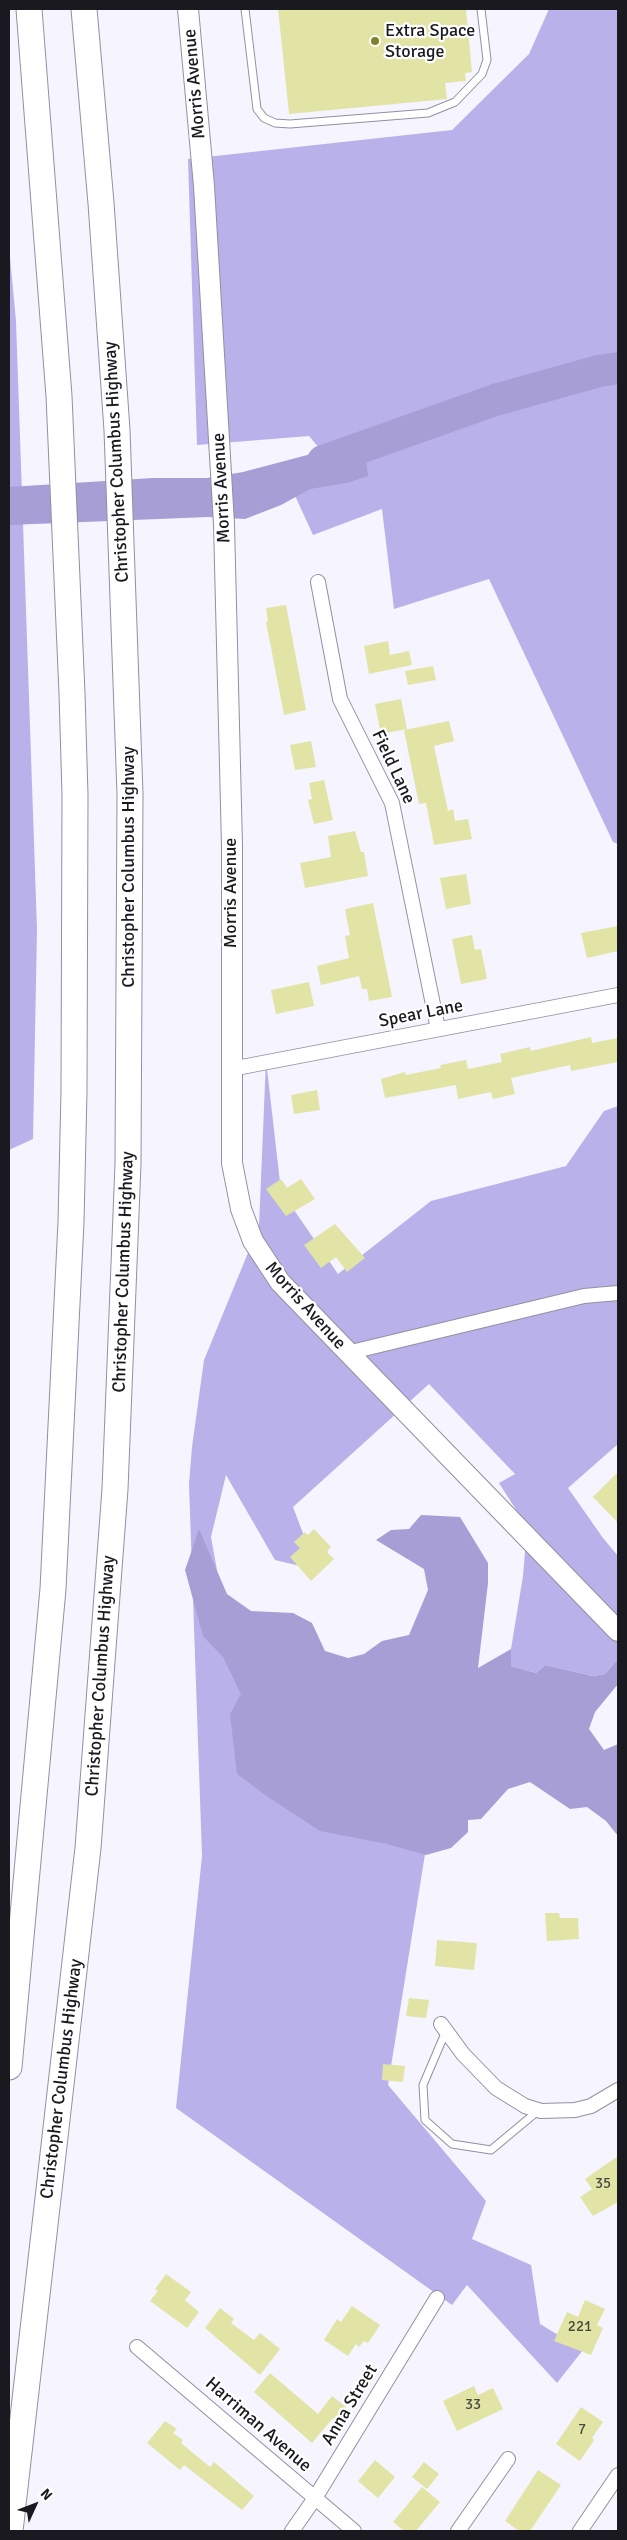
<!DOCTYPE html>
<html>
<head>
<meta charset="utf-8">
<style>
	body { margin:0 }
	#map { position:relative; width:627px; height:2540px; overflow:hidden; background:#f5f4ff; font-family:Signika,sans-serif }
	canvas { display:block }
	.frame { position:absolute; inset:0; border:10px solid #19191f; pointer-events:none }
	.north { position:absolute; left:10px; top:2480px; width:50px; height:50px; -webkit-text-stroke:4px #fff; paint-order:stroke; rotate:47deg; font-size:14px; font-weight:700; line-height:20px; text-align:center; color:#19191f }
	.north::after { content:''; display:block; margin:auto; width:18px; height:22px; background:#19191f; clip-path:polygon(50% 0,100% 100%,50% 72%,0 100%) }
</style>
</head>
<body>
<div id="map">
<canvas width="627" height="2540"></canvas>
<div class="frame"></div>
<div class="north">N</div>
</div>
<script>
const context = document.querySelector('canvas').getContext('2d');
context.lineJoin = 'round';
function paint(path, color) { context.fillStyle = color; context.fill(path, 'evenodd'); }
const poly = rows => new Path2D(rows.map(r => 'M' + r).join(''));
function trace(path, color, width, dash) { context.strokeStyle = color; context.lineWidth = width; context.lineCap = dash ? 'butt' : 'round'; context.setLineDash(dash || []); context.stroke(path); }
function label(font, color, halo, rows, align = 'center') {
  context.font = font + ' Signika,sans-serif'; context.lineWidth = 4.5; context.setLineDash([]); context.textBaseline = 'middle'; context.strokeStyle = halo; context.fillStyle = color; for (const [text, x, y, turn = 0] of rows) {
    context.save(); context.translate(x, y); context.rotate((+turn || 0) * Math.PI / 180); context.textAlign = isNaN(turn) ? turn : align; if (halo) context.strokeText(text, 0, 0); context.fillText(text, 0, 0); context.restore();
  }
}
const forest = poly([
	[549,9,618,9,618,844,613,842,489,579,394,609,382,509,313,535,292,489,336,468,309,436,197,445,188,159,452,130,529,54],
	[9,246,16,321,37,929,33,1139,9,1150],
	[266,1060,281,1191,338,1274,431,1201,566,1166,604,1111,618,1106,618,1444,568,1488,603,1538,618,1556,618,1659,605,1674,593,1676,545,1665,536,1673,511,1666,511,1649,523,1576,527,1527,499,1483,515,1474,429,1384,293,1507,317,1570,275,1560,226,1475,211,1537,224,1609,430,1823,388,2085,486,2201,472,2239,531,2265,540,2324,583,2350,557,2383,467,2285,452,2305,176,2108,202,1856,189,1484,192,1447,204,1360,259,1226]
]);
const water = poly([
	[364,440,368,476,347,483,310,489,281,505,245,519,208,517,9,525,9,487,153,478,207,478,243,472],
	[421,1515,460,1517,488,1563,488,1583,478,1668,511,1649,511,1666,536,1673,545,1665,593,1676,605,1674,618,1659,618,1684,595,1712,589,1729,604,1750,618,1744,618,1836,606,1821,587,1807,570,1809,530,1782,508,1789,481,1819,468,1820,468,1832,451,1848,426,1855,387,1844,320,1831,268,1797,237,1774,230,1714,241,1694,223,1657,203,1636,185,1570,199,1529,227,1594,251,1611,293,1613,312,1623,325,1651,348,1658,364,1654,382,1641,409,1635,428,1590,424,1569,376,1540,391,1530,409,1529]
]);
const river = poly([
	[323,461,495,400,599,371,618,368]
]);
const building = poly([
	[278,9,466,9,472,72,465,73,466,81,445,83,447,99,289,114],
	[286,605,306,710,284,715,266,622,268,622,266,608],
	[388,641,390,655,409,651,412,665,369,674,364,646],
	[433,666,436,680,408,685,405,671],
	[401,699,407,729,381,734,375,704],
	[449,721,454,741,434,746,448,811,453,809,455,821,468,819,472,839,434,845,426,803,419,804,404,730],
	[311,741,316,767,295,770,290,745],
	[324,780,333,820,314,824,308,800,312,799,309,783],
	[355,831,361,852,364,852,368,876,305,888,300,863,331,857,328,836],
	[466,874,471,904,446,909,440,878],
	[373,903,392,997,369,1001,367,989,362,989,359,976,321,985,317,966,349,958,345,936,350,935,345,909],
	[618,926,618,951,587,958,581,933],
	[472,935,475,950,481,949,487,979,461,984,452,939],
	[309,982,314,1006,276,1014,271,990],
	[591,1037,592,1043,618,1038,618,1062,571,1071,570,1065,511,1078,515,1094,493,1099,491,1092,458,1099,456,1085,385,1098,381,1079,405,1072,406,1075,441,1068,440,1065,466,1060,468,1069,502,1062,500,1054,530,1047,531,1051],
	[317,1090,320,1110,294,1114,291,1095],
	[281,1179,287,1188,301,1179,315,1199,286,1216,266,1189],
	[335,1224,365,1258,347,1272,336,1257,321,1268,304,1245],
	[618,1472,618,1523,593,1497],
	[314,1529,331,1547,327,1552,334,1559,311,1581,290,1557,300,1548,294,1542,305,1532,308,1535],
	[545,1913,559,1913,560,1918,578,1918,579,1939,547,1941],
	[437,1940,477,1943,474,1970,435,1966],
	[409,1998,429,2000,426,2018,406,2016],
	[383,2064,405,2066,403,2082,382,2080],
	[618,2156,618,2202,593,2216,580,2197,592,2189,585,2179],
	[166,2274,191,2292,185,2300,199,2312,187,2328,150,2301,158,2291,155,2289],
	[585,2300,605,2309,597,2325,603,2328,591,2355,554,2341,567,2312,578,2317],
	[352,2306,380,2325,368,2343,364,2341,359,2347,356,2344,348,2356,324,2340,337,2319,341,2322],
	[220,2308,234,2319,231,2323,254,2340,260,2333,280,2349,260,2375,205,2328],
	[270,2373,318,2414,332,2396,346,2407,335,2420,333,2418,312,2443,254,2392],
	[474,2386,478,2395,493,2388,503,2409,457,2431,443,2401],
	[581,2407,603,2422,592,2438,594,2440,580,2461,556,2444],
	[165,2421,177,2429,173,2433,183,2440,181,2443,210,2467,214,2462,254,2496,242,2510,184,2465,180,2470,147,2443],
	[375,2460,395,2477,378,2498,358,2481],
	[424,2462,439,2474,427,2489,412,2477],
	[538,2470,561,2485,530,2531,519,2531,505,2521],
	[422,2487,440,2502,416,2531,404,2531,393,2522]
]);
const lane = poly([
	[245,9,257,109,264,118,275,123,290,124,428,113,455,102,482,74,487,60,481,9],
	[446,2031,423,2085,425,2120,452,2144,491,2150,539,2110]
]);
const street = poly([
	[318,582,340,699,392,803,438,1029],
	[231,1069,618,995],
	[347,1353,584,1296,618,1293],
	[441,2024,463,2054,496,2088,525,2106,541,2111,575,2110,591,2106,618,2090],
	[137,2347,354,2531],
	[292,2531,315,2498,437,2298],
	[458,2531,508,2459],
	[580,2531,618,2475]
]);
const secondary = poly([
	[188,9,204,186,224,524,232,846,232,1163,241,1209,253,1241,280,1282,618,1631]
]);
const highway = poly([
	[9,2067,53,1589,71,1222,74,1091,75,795,72,693,59,396,29,9],
	[10,2531,88,1848,115,1489,128,1164,130,794,122,571,117,430,101,203,84,9]
]);
const markers = [
	[375,41,5,"#80812a"]
];
const numberNames = [
	["35",603,2184],
	["221",580,2327],
	["33",473,2405],
	["7",582,2430]
];
const poiNames = [
	["Extra Space",385,31],
	["Storage",385,52]
];
const streetNames = [
	["Morris Avenue",195,84,-95],
	["Christopher Columbus Highway",117,462,-93],
	["Morris Avenue",222,488,-93],
	["Field Lane",393,767,65],
	["Christopher Columbus Highway",129,867,-90],
	["Morris Avenue",231,893,-90],
	["Spear Lane",421,1014,-11],
	["Christopher Columbus Highway",124,1272,-88],
	["Morris Avenue",305,1306,48],
	["Christopher Columbus Highway",101,1676,-86],
	["Christopher Columbus Highway",62,2079,-83],
	["Anna Street",350,2405,-59],
	["Harriman Avenue",258,2425,41]
];
paint(forest, '#b9b2ea');
paint(water, '#a69ed5');
trace(river, '#a69ed5', 32);
paint(building, '#e2e4a6');
trace(lane, '#9290a0', 9);
trace(street, '#9290a0', 16);
trace(secondary, '#9290a0', 22);
trace(highway, '#9290a0', 27);
trace(lane, '#fff', 7);
trace(street, '#fff', 14);
trace(secondary, '#fff', 20);
trace(highway, '#fff', 25);
for (const [x, y, r, color] of markers) { const dot = new Path2D(); dot.arc(x, y, r, 0, 2 * Math.PI); context.fillStyle = color; context.fill(dot); trace(dot, '#fff', 2); }
label('15px', '#4b4c41', null, numberNames);
label('18px', '#19191f', '#fff', poiNames, 'left');
label('18px', '#19191f', '#fff', streetNames);
</script>
</body>
</html>
